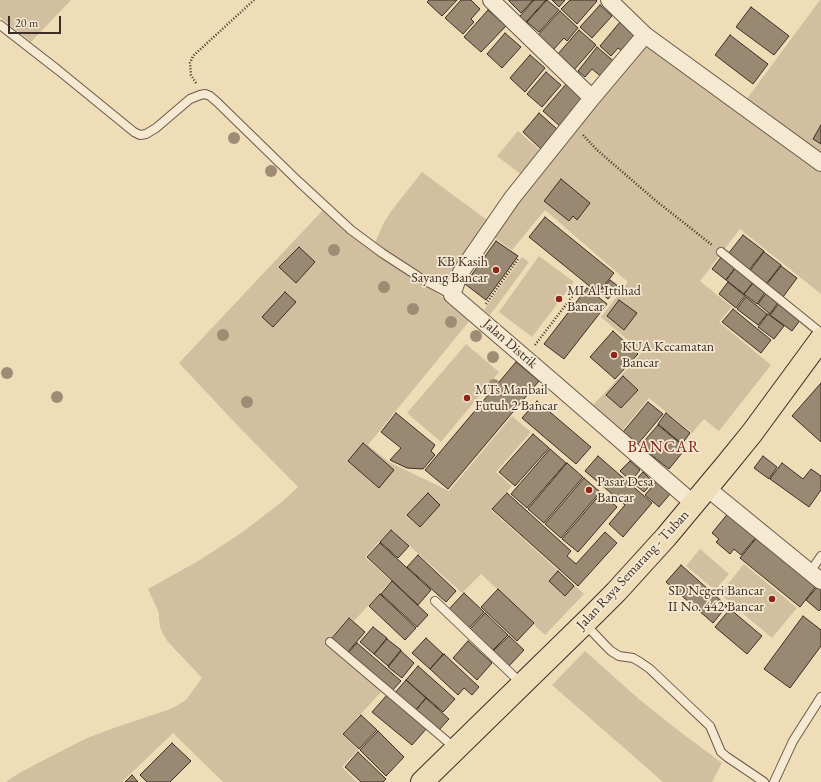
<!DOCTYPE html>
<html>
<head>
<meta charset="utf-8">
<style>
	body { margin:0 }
	#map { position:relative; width:821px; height:782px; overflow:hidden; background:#efddb8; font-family:"EB Garamond",serif }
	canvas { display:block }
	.scale { position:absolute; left:8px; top:16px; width:53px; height:18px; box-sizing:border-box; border:2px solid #3e2d27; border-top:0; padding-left:5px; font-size:12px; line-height:14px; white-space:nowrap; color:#3e2d27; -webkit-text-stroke:3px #f5e9d1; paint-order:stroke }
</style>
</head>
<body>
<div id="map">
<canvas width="821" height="782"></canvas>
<div class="scale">20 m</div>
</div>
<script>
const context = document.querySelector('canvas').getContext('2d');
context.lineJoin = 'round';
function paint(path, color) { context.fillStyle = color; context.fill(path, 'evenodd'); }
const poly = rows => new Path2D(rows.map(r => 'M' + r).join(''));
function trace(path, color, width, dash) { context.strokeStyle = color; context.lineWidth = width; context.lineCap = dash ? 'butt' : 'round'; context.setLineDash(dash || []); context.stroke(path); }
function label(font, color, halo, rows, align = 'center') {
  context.font = font + ' "EB Garamond",serif'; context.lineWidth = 3.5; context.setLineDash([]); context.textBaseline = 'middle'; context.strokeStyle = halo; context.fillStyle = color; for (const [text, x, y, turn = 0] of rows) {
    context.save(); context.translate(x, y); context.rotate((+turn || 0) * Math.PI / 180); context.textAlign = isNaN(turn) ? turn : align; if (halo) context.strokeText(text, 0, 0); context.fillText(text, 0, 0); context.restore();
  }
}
const green = poly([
	[0,0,71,0,31,42,0,17],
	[820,0,821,0,821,153,746,100],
	[646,43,821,172,821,294,740,229,700,281,732,307,719,322,771,365,719,431,704,419,692,433,649,398,621,432,593,405,633,363,642,352,601,317,628,282,545,210,512,250,492,236,524,192],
	[518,131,542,152,522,175,497,156],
	[422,172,487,220,462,255,445,285,412,267,375,243,383,224,392,210],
	[323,210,348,234,368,249,453,304,471,319,368,445,389,462,449,491,512,416,531,432,496,472,512,486,491,510,584,594,545,635,481,574,462,593,391,529,365,557,391,581,354,621,349,617,327,642,383,690,342,734,358,750,342,767,357,782,223,782,173,733,122,782,6,782,16,775,42,761,87,738,114,728,173,708,186,700,202,678,187,662,168,642,163,634,160,627,159,619,159,613,148,589,200,560,244,531,283,501,298,487,239,427,179,363],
	[539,256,574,282,532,337,499,312],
	[522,257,529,262,490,315,484,310],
	[466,344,499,372,441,442,407,413],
	[700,549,729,574,715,590,686,566],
	[744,564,797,608,772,638,720,594],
	[585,651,640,700,679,731,722,763,712,782,663,782,552,685]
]);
const building = poly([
	[429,0,457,0,442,16,427,2,429,0],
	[461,0,471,0,480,9,471,19,474,22,463,34,445,18,461,0],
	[509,0,533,0,521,13,509,1,509,0],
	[534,0,546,0,526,22,520,16,534,0],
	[547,0,559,10,539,32,527,22,547,0],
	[552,0,565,0,559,7,552,0],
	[570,0,596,0,597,1,577,24,561,9,570,0],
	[600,5,612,16,592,38,580,27,600,5],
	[751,7,789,36,774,55,736,27,751,7],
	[488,10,506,26,481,52,464,37,488,10],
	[560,11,578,28,567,41,564,38,553,50,537,36,560,11],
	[620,22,638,38,625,53,618,48,611,56,600,46,620,22],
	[579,30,596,45,574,70,557,55,579,30],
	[505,33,521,47,502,68,487,54,505,33],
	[730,35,768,64,753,84,715,55,730,35],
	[597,47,617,64,604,79,592,69,585,77,578,71,597,47],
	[530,55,545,68,525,92,510,78,530,55],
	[546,72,561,85,542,107,527,94,546,72],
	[567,83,585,99,561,127,543,111,567,83],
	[539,113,558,130,541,149,523,132,539,113],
	[821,125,821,144,813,139,821,125],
	[561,179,590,203,577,220,573,216,569,221,544,201,561,179],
	[545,217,614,273,598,293,529,237,545,217],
	[743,235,764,251,749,270,728,254,743,235],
	[496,241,518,256,486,300,465,284,496,241],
	[299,247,315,262,296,283,279,267,299,247],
	[764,252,781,265,766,284,749,272,764,252],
	[722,256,736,267,726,280,712,269,722,256],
	[781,266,797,278,783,297,767,284,781,266],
	[736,267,754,281,744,294,726,280,736,267],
	[610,280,618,286,608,299,600,292,610,280],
	[728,282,745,296,736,308,719,294,728,282],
	[754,282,766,291,757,304,744,294,754,282],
	[587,288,607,304,564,359,544,344,587,288],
	[285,292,296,302,273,327,262,317,285,292],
	[767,292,779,301,770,314,758,304,767,292],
	[746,297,767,314,758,325,737,309,746,297],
	[619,300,637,313,624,330,607,316,619,300],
	[780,302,801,319,792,331,770,315,780,302],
	[733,309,771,340,761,353,722,322,733,309],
	[768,314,784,326,774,339,758,327,768,314],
	[613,331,638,354,615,379,590,357,613,331],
	[516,362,539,381,448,489,425,470,516,362],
	[623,376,638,390,621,408,606,395,623,376],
	[821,383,821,442,792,416,821,383],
	[537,401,591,447,576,464,522,418,537,401],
	[648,402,663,414,638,444,623,432,648,402],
	[396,413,435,445,431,451,435,455,423,469,407,468,390,460,401,448,381,432,396,413],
	[666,413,690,433,682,444,658,424,666,413],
	[658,425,686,448,669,469,640,446,658,425],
	[533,434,549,448,515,486,499,472,533,434],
	[363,443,394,470,379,488,348,461,363,443],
	[550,449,566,463,527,508,511,494,550,449],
	[598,456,652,503,623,537,609,524,625,505,585,471,598,456],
	[763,456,777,467,769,479,754,468,763,456],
	[630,461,640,470,631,481,620,471,630,461],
	[567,463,583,477,544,523,528,509,567,463],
	[782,463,803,479,811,469,821,476,821,490,809,507,770,479,782,463],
	[643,472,653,482,644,492,633,483,643,472],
	[584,478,600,492,561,538,545,524,584,478],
	[657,481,671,493,659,507,645,495,657,481],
	[428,493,440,505,420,527,407,515,428,493],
	[507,493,571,551,567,556,576,564,605,532,617,543,578,586,492,509,507,493],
	[601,493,617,507,578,552,562,539,601,493],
	[730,511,758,535,741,555,734,549,730,554,716,542,719,539,712,533,730,511],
	[391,530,409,546,398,558,380,542,391,530],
	[759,535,818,584,800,607,740,558,759,535],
	[380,543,431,590,418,605,367,557,380,543],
	[418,555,456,591,446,602,407,567,418,555],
	[681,565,727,606,713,623,666,582,681,565],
	[558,571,574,586,565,596,549,581,558,571],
	[392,581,428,615,417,627,381,594,392,581],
	[819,585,821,587,821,609,819,611,806,600,819,585],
	[498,589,534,623,517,641,481,607,498,589],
	[464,593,484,612,469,628,449,609,464,593],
	[380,594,416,628,405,640,369,606,380,594],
	[730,609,762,636,747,654,715,627,730,609],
	[485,613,508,635,492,651,470,629,485,613],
	[803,616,821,630,821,646,790,688,764,669,803,616],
	[349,618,365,632,347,653,331,639,349,618],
	[373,627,387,638,374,654,360,642,373,627],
	[509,636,524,650,509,666,493,651,509,636],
	[426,638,443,654,430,669,412,653,426,638],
	[387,639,401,650,388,666,374,654,387,639],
	[468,641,492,663,477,680,453,658,468,641],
	[357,643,401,681,391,692,347,654,357,643],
	[401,651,414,663,402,678,388,667,401,651],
	[444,654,479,687,472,695,464,688,458,695,430,669,444,654],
	[418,666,455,699,443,712,406,680,418,666],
	[406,680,426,698,415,711,394,694,406,680],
	[387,695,427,728,412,745,372,712,387,695],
	[426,698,449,719,438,731,415,711,426,698],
	[361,715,377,730,359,749,343,734,361,715],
	[378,731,404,757,386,776,360,750,378,731],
	[172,743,191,761,170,782,147,782,140,775,172,743],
	[358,752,386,779,383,782,361,782,345,767,358,752],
	[132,775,138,782,125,782,132,775]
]);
const path = poly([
	[196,83,191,75,190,63,193,56,254,0],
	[583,135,597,150,655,200,712,245],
	[486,304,518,259],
	[535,345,581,285]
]);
const lane = poly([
	[0,25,58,70,134,132,140,135,146,134,156,128,190,99,200,95,205,94,210,96,217,102,298,181,351,230,382,253,422,279,452,295],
	[721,252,821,333],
	[810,572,821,556],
	[435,601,522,684],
	[585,624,604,644,611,651,619,656,633,658,640,662,650,669,710,726,721,752,727,757,764,782],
	[330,642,455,748],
	[774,782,793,741,821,697]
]);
const street = poly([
	[491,0,592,98],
	[609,0,645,35,821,163],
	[645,35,592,98,512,198,463,269,458,278,452,295,551,380,694,504],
	[707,488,821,581]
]);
const highway = poly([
	[422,782,593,615,616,592,666,537,726,465,752,433,821,339]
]);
const trees = [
	[234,138],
	[271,171],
	[334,250],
	[384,287],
	[413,309],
	[451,322],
	[223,335],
	[476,336],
	[493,357],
	[7,373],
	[494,385],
	[57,397],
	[247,402]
];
const markers = [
	[496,270,4,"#8f2418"],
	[559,299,4,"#8f2418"],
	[614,355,4,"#8f2418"],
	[467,398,4,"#8f2418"],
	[589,490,4,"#8f2418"],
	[772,599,4,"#8f2418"]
];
const poiNames = [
	["KB Kasih",488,262,"right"],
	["Sayang Bancar",488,278,"right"],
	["MI Al-Ittihad",567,291],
	["Bancar",567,307],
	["KUA Kecamatan",622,347],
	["Bancar",622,363],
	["MTs Manbail",475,390],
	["Futuh 2 Bancar",475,406],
	["Pasar Desa",597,482],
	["Bancar",597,498],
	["SD Negeri Bancar",764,591,"right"],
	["II No. 442 Bancar",764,607,"right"]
];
const streetNames = [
	["Jalan Distrik",510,344,41],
	["Jalan Raya Semarang - Tuban",633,570,-47]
];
const quarterNames = [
	["BANCAR",664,448]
];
paint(green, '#d1bf9f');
paint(building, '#9a8972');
trace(building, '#3e2d27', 1);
trace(lane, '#6a594b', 10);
trace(street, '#6a594b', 18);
trace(highway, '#3e2d27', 24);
trace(path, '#3e2d27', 2.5, [1, 2]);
trace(lane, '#f5e9d1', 8);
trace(street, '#f5e9d1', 16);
trace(highway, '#efddb8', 22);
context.fillStyle = '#9e8c75';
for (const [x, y] of trees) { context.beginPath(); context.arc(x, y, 6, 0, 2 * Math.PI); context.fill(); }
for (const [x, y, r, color] of markers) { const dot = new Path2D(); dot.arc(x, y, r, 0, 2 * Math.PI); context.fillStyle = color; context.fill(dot); trace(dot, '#f5e9d1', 1.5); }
label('14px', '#3e2d27', '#f5e9d1', poiNames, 'left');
label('14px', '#3e2d27', '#f5e9d1', streetNames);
context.letterSpacing = '1px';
label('16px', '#7a1f14', '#f5e9d1', quarterNames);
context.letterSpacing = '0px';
</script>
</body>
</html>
